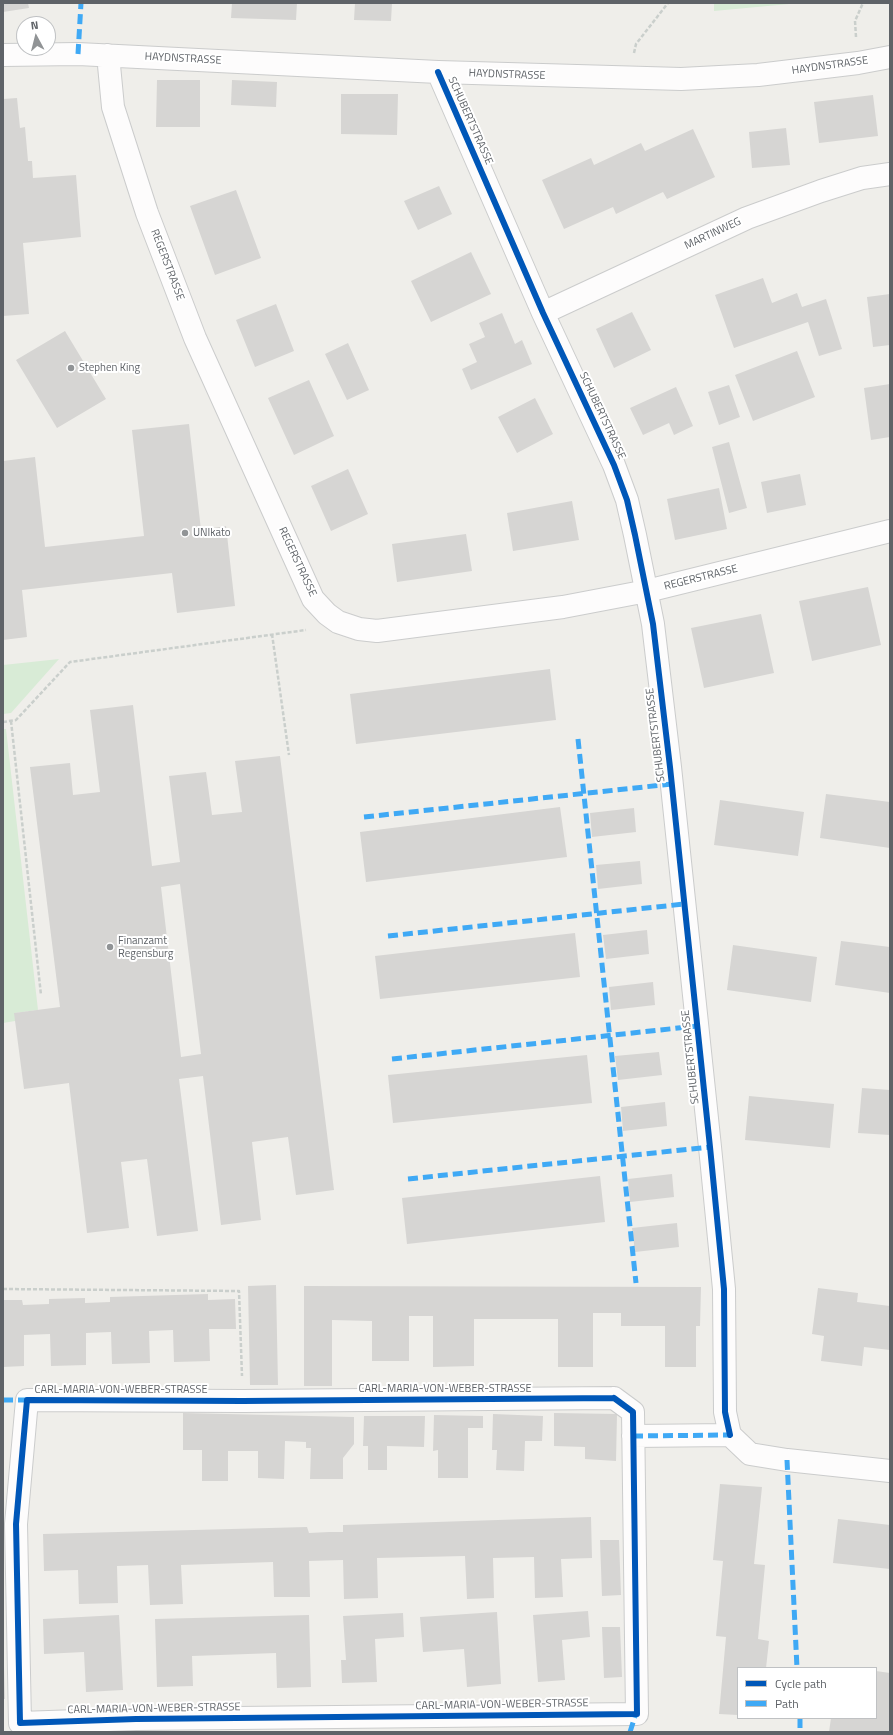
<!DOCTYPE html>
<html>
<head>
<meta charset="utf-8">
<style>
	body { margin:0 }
	#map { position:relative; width:893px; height:1735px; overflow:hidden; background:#efeeea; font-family:"Titillium Web",sans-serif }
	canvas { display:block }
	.frame { position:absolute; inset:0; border:4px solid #5f6368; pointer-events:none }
	.legend { position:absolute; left:737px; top:1667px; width:140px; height:52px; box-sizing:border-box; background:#fff; border:1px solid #bfc1c3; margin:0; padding:5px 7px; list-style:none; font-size:12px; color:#5f6368 }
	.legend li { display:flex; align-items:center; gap:8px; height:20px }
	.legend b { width:20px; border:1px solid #bfc1c3 }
	.north { position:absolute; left:16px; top:16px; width:40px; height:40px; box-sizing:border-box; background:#fff; border:1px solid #bfc1c3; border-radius:50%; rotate:353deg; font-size:11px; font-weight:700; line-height:16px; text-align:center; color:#5f6368 }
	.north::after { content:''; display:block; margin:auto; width:14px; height:18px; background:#919496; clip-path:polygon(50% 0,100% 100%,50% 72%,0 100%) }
</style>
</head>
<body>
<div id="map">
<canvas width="893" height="1735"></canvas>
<div class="frame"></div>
<ul class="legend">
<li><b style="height:5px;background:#0057b8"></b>Cycle path</li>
<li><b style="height:5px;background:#3fa9f5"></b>Path</li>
</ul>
<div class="north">N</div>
</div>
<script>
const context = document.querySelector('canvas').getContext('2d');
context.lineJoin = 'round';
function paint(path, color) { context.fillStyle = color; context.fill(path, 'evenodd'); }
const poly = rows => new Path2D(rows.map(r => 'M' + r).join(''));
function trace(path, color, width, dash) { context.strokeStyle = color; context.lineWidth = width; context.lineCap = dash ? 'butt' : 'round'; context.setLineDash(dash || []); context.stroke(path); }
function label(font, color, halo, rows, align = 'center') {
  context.font = font + ' "Titillium Web",sans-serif'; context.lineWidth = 4; context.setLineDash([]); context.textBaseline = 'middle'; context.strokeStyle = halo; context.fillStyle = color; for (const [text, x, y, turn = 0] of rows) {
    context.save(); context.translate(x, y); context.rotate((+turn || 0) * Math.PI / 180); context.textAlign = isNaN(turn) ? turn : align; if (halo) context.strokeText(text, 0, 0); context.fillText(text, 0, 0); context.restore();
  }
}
const green = poly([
	[714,3,800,3,714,11],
	[59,659,11,713,3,714,3,665],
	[3,729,6,729,38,1010,15,1013,15,1021,3,1023]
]);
const building = poly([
	[3,3,28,3,29,8,3,12],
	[232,3,297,3,296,20,231,18],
	[355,3,392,3,391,21,354,20],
	[157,80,200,80,200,127,156,127],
	[232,80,277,82,276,107,231,105],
	[341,94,398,94,397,135,341,134],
	[873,95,878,136,819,143,814,102],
	[17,98,20,128,25,127,28,161,32,161,33,178,76,175,81,237,23,243,29,314,3,316,3,99],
	[786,128,790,165,752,168,749,132],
	[693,129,715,177,667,199,663,192,616,214,613,207,564,229,542,180,591,158,594,165,641,143,645,151],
	[439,186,452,214,418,230,404,201],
	[236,190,261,258,215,275,190,206],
	[471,252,491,294,431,322,411,281],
	[763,278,772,303,797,293,802,307,826,299,842,349,819,356,808,322,734,348,715,295],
	[890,294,890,345,873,347,867,297],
	[276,304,294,351,255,367,236,320],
	[632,312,651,350,614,368,596,329],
	[502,313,515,344,522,340,532,364,471,390,462,369,477,362,469,344,485,337,479,323],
	[65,331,106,399,57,428,16,360],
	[348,343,369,390,347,400,325,354],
	[797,351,815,397,753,421,735,375],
	[309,380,334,436,294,455,268,398],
	[890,384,890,437,871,440,864,388],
	[729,385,740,417,719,425,708,392],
	[676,387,693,426,674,435,669,423,643,435,630,408],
	[535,398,553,434,517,453,498,417],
	[189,424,201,530,226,526,235,606,177,613,172,573,22,590,27,637,3,640,3,461,35,457,45,547,144,536,132,430],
	[729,442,747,508,729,513,712,447],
	[348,469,368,514,331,531,311,486],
	[800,474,806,505,767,513,761,482],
	[719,488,727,529,675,540,667,499],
	[572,501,579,540,513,551,507,513],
	[466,534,472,571,397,582,392,544],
	[868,587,881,645,812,661,799,601],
	[761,614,774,673,704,688,691,628],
	[550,669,556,720,356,744,350,694],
	[133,705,152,866,180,862,169,776,206,772,212,815,242,812,235,761,280,756,334,1190,296,1195,288,1137,252,1142,261,1220,221,1225,203,1076,179,1079,198,1231,157,1236,147,1159,121,1162,129,1228,87,1233,69,1083,24,1089,14,1013,60,1007,30,767,70,763,73,795,100,792,90,710],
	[180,884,201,1054,181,1057,161,887],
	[826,794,890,802,890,848,820,838],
	[720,800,804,812,798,856,714,845],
	[560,807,567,857,366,882,360,832],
	[634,808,636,832,592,837,590,813],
	[640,861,642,884,598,889,596,865],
	[647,930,649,954,606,959,603,935],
	[575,933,580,977,380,999,375,956],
	[841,941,890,947,890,993,835,985],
	[733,945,817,957,811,1002,727,990],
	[653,982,655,1005,611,1010,609,987],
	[659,1052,662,1075,618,1080,615,1056],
	[587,1055,592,1103,393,1123,388,1075],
	[862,1088,890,1090,890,1135,858,1133],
	[749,1096,834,1104,830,1148,745,1140],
	[665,1102,667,1126,623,1131,621,1107],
	[672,1174,674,1197,630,1202,628,1179],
	[600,1176,605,1222,407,1244,402,1198],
	[677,1223,679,1247,635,1252,632,1228],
	[276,1285,278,1385,250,1385,248,1286],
	[304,1286,701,1287,700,1326,696,1326,696,1367,665,1367,665,1326,621,1326,621,1313,593,1313,593,1367,558,1367,558,1319,474,1319,474,1366,433,1367,433,1316,409,1316,409,1361,372,1361,372,1321,332,1320,332,1386,304,1386],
	[818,1288,858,1293,857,1302,890,1306,890,1350,864,1347,862,1366,821,1361,824,1336,812,1334],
	[208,1294,208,1300,235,1299,236,1329,209,1329,210,1361,174,1362,173,1330,149,1331,150,1363,112,1364,111,1332,86,1333,86,1365,51,1366,50,1334,24,1335,24,1366,3,1367,3,1300,22,1300,23,1305,49,1304,49,1299,85,1298,85,1303,110,1302,110,1297],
	[183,1413,354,1417,354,1444,343,1458,343,1479,310,1479,311,1448,306,1448,306,1442,285,1441,284,1479,258,1478,258,1451,228,1451,228,1481,202,1481,202,1450,183,1450],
	[554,1413,617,1414,616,1461,585,1459,585,1447,554,1446],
	[493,1414,543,1416,542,1441,525,1441,524,1471,496,1470,497,1450,492,1450],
	[434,1415,483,1416,483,1428,468,1428,468,1478,438,1478,438,1450,433,1451],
	[364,1416,425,1416,424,1447,387,1446,387,1470,368,1470,368,1446,363,1446],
	[720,1484,762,1487,754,1564,765,1565,758,1639,769,1641,766,1668,738,1668,738,1715,719,1714,726,1637,716,1636,723,1561,713,1560],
	[591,1517,592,1558,561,1559,563,1597,535,1598,534,1557,493,1558,494,1598,467,1599,465,1556,377,1558,378,1598,344,1599,343,1560,309,1561,310,1597,274,1597,273,1562,181,1565,183,1604,150,1605,148,1565,117,1566,118,1603,79,1604,78,1570,44,1571,43,1534,307,1527,309,1533,329,1532,343,1532,343,1525],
	[838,1519,890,1525,890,1569,833,1563],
	[600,1540,619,1540,621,1595,602,1596],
	[588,1611,590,1637,562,1640,565,1680,538,1682,533,1615],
	[497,1612,501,1684,467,1687,464,1649,423,1652,420,1617],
	[403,1613,404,1637,375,1639,377,1682,342,1683,341,1660,346,1660,343,1616],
	[119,1615,123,1690,86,1692,84,1652,44,1654,43,1619],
	[309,1615,311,1687,277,1688,276,1653,192,1656,193,1686,157,1687,155,1619],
	[602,1627,620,1627,622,1677,604,1678],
	[3,1666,4,1666,5,1699,3,1699],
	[876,1671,890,1673,890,1732,829,1732,831,1718,876,1718]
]);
const path = poly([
	[856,37,855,21,863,3],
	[634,53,636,44,668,3],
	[272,634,289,755],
	[11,721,41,995],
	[3,722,16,720,70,662,306,630],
	[3,1289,239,1291,242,1376]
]);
const minor = poly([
	[3,55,78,54,438,72,681,79,758,75,858,63,890,57],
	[108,55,113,107,147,213,195,338,313,599,327,614,338,622,359,629,377,631,563,607,647,591,890,531],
	[438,72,543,313,614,465,627,500,635,535,653,624,670,767,710,1147,724,1289,725,1412,730,1435],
	[543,313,747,218,821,191,862,178,890,174],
	[614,1398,633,1412,637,1714,136,1719,20,1723,16,1524,27,1400,243,1401,614,1398],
	[633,1436,730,1435,750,1454,787,1460,890,1471]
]);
const quiet = poly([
	[78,54,81,3],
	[578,739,636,1283],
	[364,817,672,784],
	[388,936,684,904],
	[392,1059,697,1026],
	[408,1179,710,1147],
	[3,1400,27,1400],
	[633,1436,730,1435],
	[787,1460,797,1668],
	[800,1718,800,1732],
	[630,1732,637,1710]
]);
const cycleway = poly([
	[438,72,543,313,614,465,627,500,635,535,653,624,670,767,710,1147,724,1289,725,1412,730,1435],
	[614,1398,633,1412,637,1714,136,1719,20,1723,16,1524,27,1400,243,1401,614,1398]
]);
const markers = [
	[71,368,4,"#919496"],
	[185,533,4,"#919496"],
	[110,947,4,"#919496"]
];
const streetNames = [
	["HAYDNSTRASSE",183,59,3],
	["HAYDNSTRASSE",830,66,-8],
	["HAYDNSTRASSE",507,75,2],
	["SCHUBERTSTRASSE",470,121,66],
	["MARTINWEG",713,234,-25],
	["REGERSTRASSE",167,265,69],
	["SCHUBERTSTRASSE",602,416,65],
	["REGERSTRASSE",297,562,65],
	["REGERSTRASSE",701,578,-14],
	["SCHUBERTSTRASSE",656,735,-97],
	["SCHUBERTSTRASSE",691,1057,-96],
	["CARL-MARIA-VON-WEBER-STRASSE",445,1389],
	["CARL-MARIA-VON-WEBER-STRASSE",121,1390],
	["CARL-MARIA-VON-WEBER-STRASSE",502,1705,-1],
	["CARL-MARIA-VON-WEBER-STRASSE",154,1709,-1]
];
const poiNames = [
	["Stephen King",79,368],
	["UNIkato",193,533],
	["Finanzamt",118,941],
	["Regensburg",118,954]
];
paint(green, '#d8ebd6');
paint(building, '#d6d5d3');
trace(minor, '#cbcccc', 24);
trace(path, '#cacfcc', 2.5, [4, 2]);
trace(minor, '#fdfcfc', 22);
trace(quiet, '#3fa9f5', 5, [10, 5]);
trace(cycleway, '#0057b8', 6);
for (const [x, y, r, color] of markers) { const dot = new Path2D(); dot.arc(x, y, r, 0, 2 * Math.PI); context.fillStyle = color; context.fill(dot); trace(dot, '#fff', 1.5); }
label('11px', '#5f6368', '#fff', streetNames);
label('11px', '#5f6368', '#fff', poiNames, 'left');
</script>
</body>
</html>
